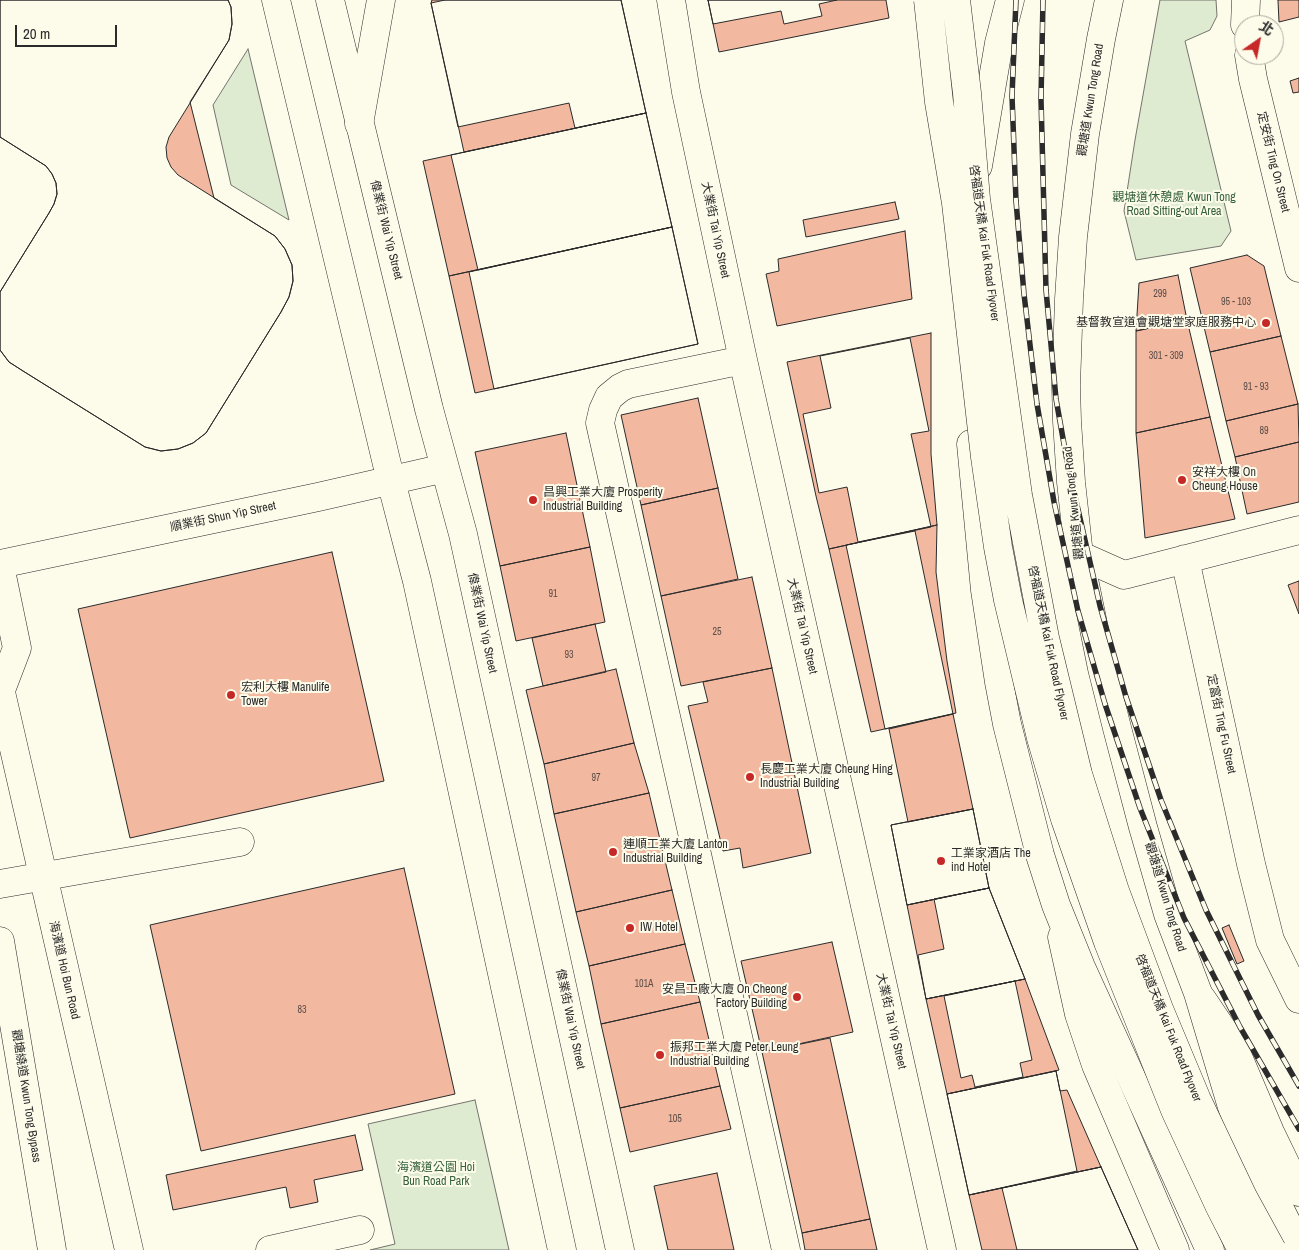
<!DOCTYPE html>
<html>
<head>
<meta charset="utf-8">
<style>
	body { margin:0 }
	#map { position:relative; width:1299px; height:1250px; overflow:hidden; background:#fdfbea; font-family:"Archivo Narrow","Noto Sans TC",sans-serif }
	canvas { display:block }
	.north { position:absolute; left:1234px; top:15px; width:50px; height:50px; box-sizing:border-box; background:#fdfbea; border:1px solid #a9a89e; border-radius:50%; rotate:33deg; font-size:14px; font-weight:700; line-height:20px; text-align:center; color:#2b2b2b }
	.north::after { content:''; display:block; margin:auto; width:18px; height:22px; background:#c62828; clip-path:polygon(50% 0,100% 100%,50% 72%,0 100%) }
	.scale { position:absolute; left:15px; top:25px; width:102px; height:22px; box-sizing:border-box; border:2px solid #2b2b2b; border-top:0; padding-left:6px; font-size:15px; line-height:18px; white-space:nowrap; color:#2b2b2b; -webkit-text-stroke:4px #fdfbea; paint-order:stroke }
</style>
</head>
<body>
<div id="map">
<canvas width="1299" height="1250"></canvas>
<div class="north">北</div>
<div class="scale">20 m</div>
</div>
<script>
const context = document.querySelector('canvas').getContext('2d');
context.lineJoin = 'round';
function paint(path, color) { context.fillStyle = color; context.fill(path, 'evenodd'); }
const poly = rows => new Path2D(rows.map(r => 'M' + r).join(''));
function trace(path, color, width, dash) { context.strokeStyle = color; context.lineWidth = width; context.lineCap = dash ? 'butt' : 'round'; context.setLineDash(dash || []); context.stroke(path); }
function label(font, color, halo, rows, align = 'center') {
  context.font = font + ' "Archivo Narrow","Noto Sans TC",sans-serif'; context.lineWidth = 4; context.setLineDash([]); context.textBaseline = 'middle'; context.strokeStyle = halo; context.fillStyle = color; for (const [text, x, y, turn = 0] of rows) {
    context.save(); context.translate(x, y); context.rotate((+turn || 0) * Math.PI / 180); context.textAlign = isNaN(turn) ? turn : align; if (halo) context.strokeText(text, 0, 0); context.fillText(text, 0, 0); context.restore();
  }
}
const green = poly([
	[1160,0,1216,0,1217,16,1210,30,1185,41,1231,231,1221,246,1136,260,1124,211,1135,140,1160,0],
	[248,49,289,220,231,185,213,105,248,49],
	[475,1100,509,1250,370,1250,395,1244,368,1124,475,1100]
]);
const building = poly([
	[0,0,228,0,231,7,232,24,229,40,169,137,166,147,167,158,171,167,178,175,275,236,285,249,292,265,293,281,289,297,281,312,206,433,193,443,178,449,161,451,145,447,23,371,9,362,0,350,0,292,49,213,54,204,57,194,56,183,52,174,46,166,0,137,0,0],
	[0,0,228,0,231,7,232,24,229,40,190,102,214,198,275,236,285,249,292,265,293,281,289,297,281,312,206,433,193,443,178,449,161,451,145,447,23,371,9,362,0,350,0,292,49,213,54,204,57,194,56,183,52,174,46,166,0,137,0,0],
	[432,0,621,0,646,113,464,152,431,3,432,0],
	[445,0,621,0,646,113,575,128,569,103,458,127,431,3,445,0],
	[708,0,886,0,889,18,719,52,708,0],
	[708,0,837,0,819,4,822,16,784,24,781,11,713,24,708,0],
	[1278,0,1299,0,1299,17,1279,22,1278,0],
	[1299,78,1299,92,1293,93,1290,81,1299,78],
	[646,113,672,227,478,270,451,155,646,113],
	[646,113,672,227,449,276,423,161,646,113],
	[895,202,899,219,806,237,803,220,895,202],
	[672,227,698,344,494,389,469,272,672,227],
	[672,227,698,344,475,393,449,276,672,227],
	[905,231,912,299,777,326,766,274,779,271,778,259,905,231],
	[1247,255,1264,266,1281,336,1210,352,1190,268,1247,255],
	[1178,275,1187,320,1136,331,1139,283,1178,275],
	[1187,320,1210,417,1136,433,1136,331,1187,320],
	[931,333,931,454,937,525,829,549,816,496,787,362,931,333],
	[1281,336,1298,404,1226,421,1210,352,1281,336],
	[910,338,929,431,911,434,931,527,858,542,847,487,819,493,803,414,831,408,820,356,910,338],
	[698,398,718,488,641,505,621,415,698,398],
	[1298,404,1299,442,1235,457,1226,421,1298,404],
	[1210,417,1235,519,1145,538,1136,433,1210,417],
	[566,433,590,547,500,566,475,452,566,433],
	[1299,442,1299,502,1247,514,1235,457,1299,442],
	[718,488,738,579,661,596,641,505,718,488],
	[937,525,936,572,947,661,956,713,871,732,829,549,937,525],
	[915,531,953,714,885,729,846,545,915,531],
	[590,547,605,622,516,641,500,566,590,547],
	[332,552,384,781,130,838,78,609,332,552],
	[752,577,772,668,681,686,661,596,752,577],
	[1299,581,1299,614,1288,585,1299,581],
	[595,624,606,672,543,686,532,638,595,624],
	[772,668,811,853,743,868,740,848,723,851,688,706,708,702,703,682,772,668],
	[616,669,634,743,544,764,526,690,616,669],
	[953,714,973,809,908,822,889,729,953,714],
	[634,743,649,793,554,814,544,764,634,743],
	[649,793,672,890,576,912,554,814,649,793],
	[973,809,989,888,907,905,891,825,973,809],
	[973,809,989,888,907,905,891,825,973,809],
	[404,868,455,1094,201,1151,150,925,404,868],
	[989,888,1025,979,926,999,907,905,989,888],
	[989,888,1025,979,926,999,918,955,944,949,934,899,989,888],
	[672,890,685,944,589,966,576,912,672,890],
	[1229,925,1244,961,1237,964,1222,928,1229,925],
	[832,942,853,1032,762,1052,741,961,832,942],
	[685,944,700,1002,601,1024,589,966,685,944],
	[1025,979,1059,1070,947,1094,926,999,1025,979],
	[1015,981,1032,1060,1020,1063,1023,1077,975,1087,972,1075,961,1078,944,996,1015,981],
	[700,1002,720,1086,620,1108,601,1024,700,1002],
	[830,1038,870,1219,802,1233,762,1052,830,1038],
	[1056,1071,1077,1171,969,1195,947,1094,1056,1071],
	[1056,1071,1060,1091,1067,1090,1101,1167,969,1195,947,1094,1056,1071],
	[720,1086,731,1129,630,1152,620,1108,720,1086],
	[355,1135,363,1170,314,1180,318,1202,290,1208,286,1187,173,1210,166,1175,355,1135],
	[1101,1167,1138,1250,1017,1250,1002,1188,1101,1167],
	[1101,1167,1138,1250,982,1250,969,1195,1101,1167],
	[717,1173,734,1250,668,1250,654,1186,717,1173],
	[870,1219,877,1250,805,1250,802,1233,870,1219]
]);
const minor = poly([
	[671,0,686,92,743,360,942,1250],
	[1245,25,1246,0],
	[1249,55,1253,79,1299,268],
	[743,360,628,384,620,388,609,397,603,410,600,423,786,1250],
	[1079,555,1124,575,1299,530],
	[1185,559,1251,864,1270,940,1299,999],
	[0,884,240,842],
	[270,1250,360,1230]
]);
const major = poly([
	[276,0,391,481,417,581,562,1250],
	[330,0,429,409,463,534,620,1250],
	[0,564,318,497,445,468],
	[0,566,17,648,1,690],
	[0,688,129,1250],
	[1062,937,1079,1014,1096,1065,1175,1250],
	[1202,999,1233,1045,1270,1132,1299,1192]
]);
const highway = poly([
	[1109,0,1101,39,1085,134,1073,237,1069,299,1066,386,1067,421,1071,482,1079,555,1102,668,1117,728,1143,827,1168,914,1198,993,1232,1107,1246,1142,1299,1247],
	[359,124,381,0],
	[978,166,999,43,1010,0],
	[971,444,985,590,999,682,1007,724,1040,855,1056,905,1081,967,1210,1250],
	[0,941,52,1250]
]);
const rail = poly([
	[1016,0,1012,96,1016,201,1024,294,1037,404,1054,502,1078,611,1105,704,1140,808,1184,918,1240,1027,1299,1129],
	[1043,0,1041,99,1046,290,1056,399,1067,461,1100,606,1126,697,1161,800,1206,910,1258,1015,1299,1086]
]);
const highwayBridge = poly([
	[928,0,939,102,956,203,985,457,998,547,1008,600,1041,738,1065,819,1108,942,1175,1110,1220,1207,1242,1250],
	[956,0,967,93,976,199,1018,495,1045,638,1078,774,1115,891,1159,1009,1197,1100,1243,1197,1272,1250]
]);
const markers = [
	[1266,323,5,"#c62828"],
	[1182,480,5,"#c62828"],
	[533,500,5,"#c62828"],
	[231,695,5,"#c62828"],
	[750,777,5,"#c62828"],
	[613,852,5,"#c62828"],
	[941,861,5,"#c62828"],
	[630,928,5,"#c62828"],
	[797,997,5,"#c62828"],
	[660,1055,5,"#c62828"]
];
const numberNames = [
	["299",1160,294],
	["95 - 103",1236,302],
	["301 - 309",1166,356],
	["91 - 93",1256,387],
	["89",1264,431],
	["91",553,594],
	["25",717,632],
	["93",569,655],
	["97",596,778],
	["101A",644,984],
	["83",302,1010],
	["105",675,1119]
];
const streetNames = [
	["觀塘道 Kwun Tong Road",1091,100,-81],
	["定安街 Ting On Street",1273,162,76],
	["偉業街 Wai Yip Street",386,230,76],
	["大業街 Tai Yip Street",715,230,78],
	["啓福道天橋 Kai Fuk Road Flyover",984,243,82],
	["觀塘道 Kwun Tong Road",1074,503,-96],
	["順業街 Shun Yip Street",223,517,-12],
	["偉業街 Wai Yip Street",482,623,78],
	["大業街 Tai Yip Street",802,626,77],
	["啓福道天橋 Kai Fuk Road Flyover",1048,643,78],
	["定富街 Ting Fu Street",1221,724,78],
	["觀塘道 Kwun Tong Road",1165,897,73],
	["海濱道 Hoi Bun Road",64,970,77],
	["偉業街 Wai Yip Street",570,1019,78],
	["大業街 Tai Yip Street",891,1021,77],
	["啓福道天橋 Kai Fuk Road Flyover",1168,1028,68],
	["觀塘繞道 Kwun Tong Bypass",26,1096,81]
];
const parkNames = [
	["觀塘道休憩處 Kwun Tong",1174,198],
	["Road Sitting-out Area",1174,212],
	["海濱道公園 Hoi",436,1168],
	["Bun Road Park",436,1182]
];
const poiNames = [
	["基督教宣道會觀塘堂家庭服務中心",1256,323,"right"],
	["安祥大樓 On",1192,473],
	["Cheung House",1192,487],
	["昌興工業大廈 Prosperity",543,493],
	["Industrial Building",543,507],
	["宏利大樓 Manulife",241,688],
	["Tower",241,702],
	["長慶工業大廈 Cheung Hing",760,770],
	["Industrial Building",760,784],
	["連順工業大廈 Lanton",623,845],
	["Industrial Building",623,859],
	["工業家酒店 The",951,854],
	["ind Hotel",951,868],
	["IW Hotel",640,928],
	["安昌工廠大廈 On Cheong",787,990,"right"],
	["Factory Building",787,1004,"right"],
	["振邦工業大廈 Peter Leung",670,1048],
	["Industrial Building",670,1062]
];
paint(green, '#deebd1');
trace(green, '#74746e', 1);
paint(building, '#f2b8a0');
trace(building, '#2b2b2b', 1);
trace(minor, '#2b2b2b', 29);
trace(major, '#2b2b2b', 29);
trace(highway, '#2b2b2b', 29);
trace(minor, '#fdfbea', 28);
trace(major, '#fdfbea', 28);
trace(highway, '#fdfbea', 28);
trace(rail, '#2b2b2b', 5.5);
trace(rail, '#fdfbea', 4, [11]);
trace(highwayBridge, '#2b2b2b', 29, []);
trace(highwayBridge, '#fdfbea', 28);
for (const [x, y, r, color] of markers) { const dot = new Path2D(); dot.arc(x, y, r, 0, 2 * Math.PI); context.fillStyle = color; context.fill(dot); trace(dot, '#fdfbea', 2); }
label('10px', '#5d4e48', null, numberNames);
label('12px', '#2b2b2b', '#fdfbea', streetNames);
label('12px', '#34623c', '#fdfbea', parkNames);
label('12px', '#2b2b2b', '#fdfbea', poiNames, 'left');
</script>
</body>
</html>
